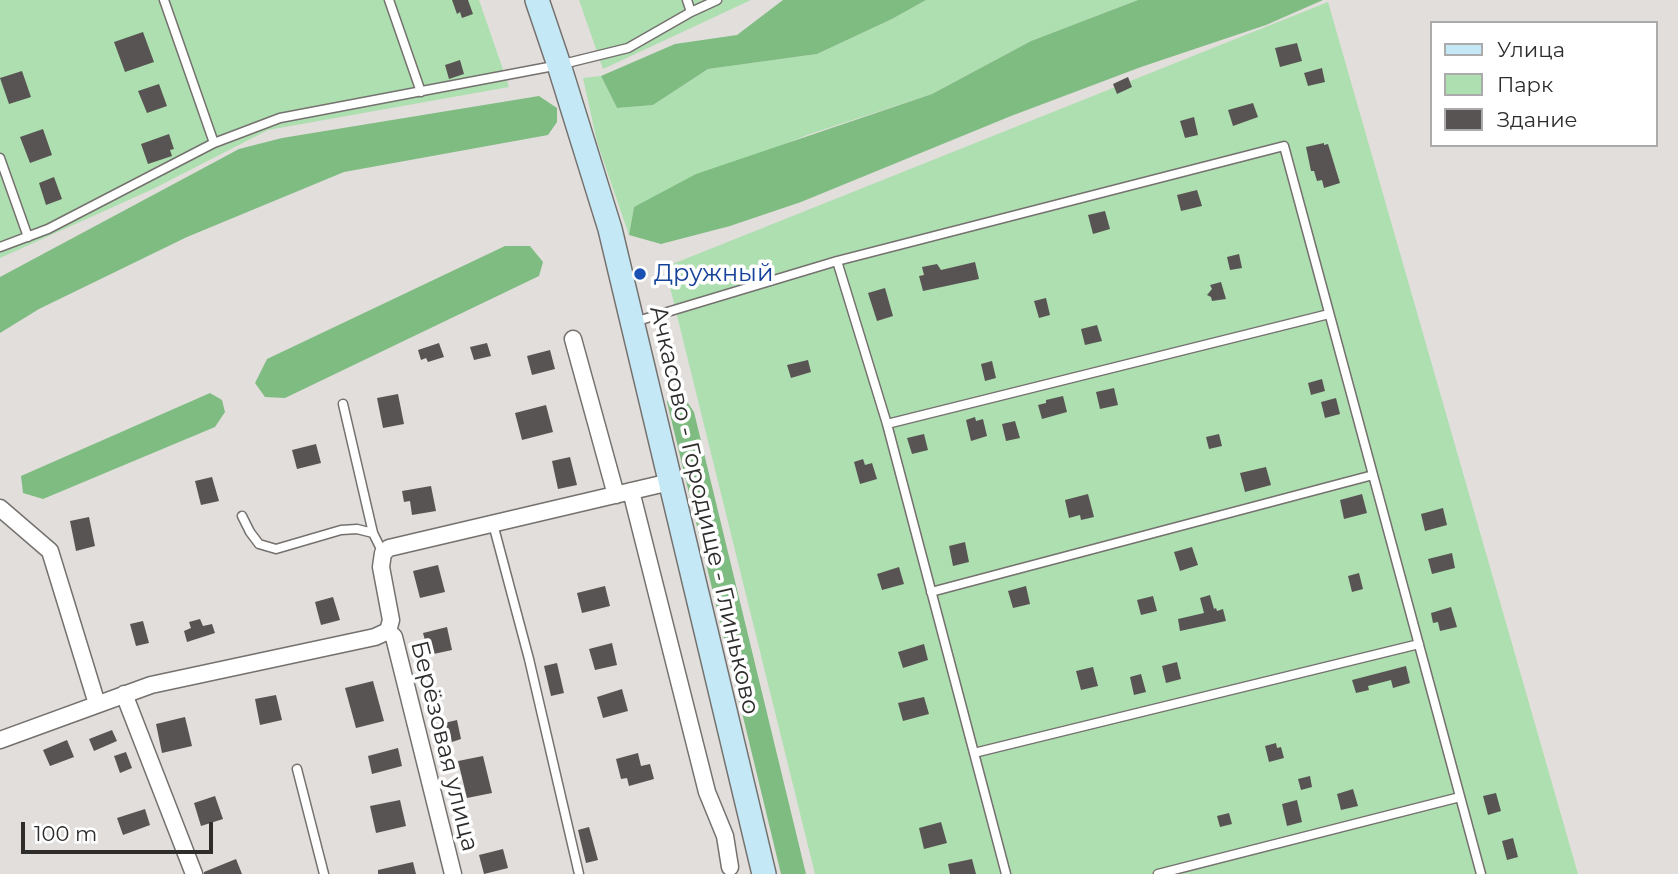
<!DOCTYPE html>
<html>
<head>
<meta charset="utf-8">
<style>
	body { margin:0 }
	#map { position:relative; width:1678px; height:874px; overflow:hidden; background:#e2dedb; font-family:Montserrat,sans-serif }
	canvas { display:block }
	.legend { position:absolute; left:1430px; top:21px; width:228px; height:126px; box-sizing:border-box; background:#fff; border:2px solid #ababab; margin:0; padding:9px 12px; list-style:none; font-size:21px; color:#2e2d2c }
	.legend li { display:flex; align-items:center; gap:14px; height:35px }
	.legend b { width:35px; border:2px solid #ababab }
	.scale { position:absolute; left:21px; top:822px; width:192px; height:32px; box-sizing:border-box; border:4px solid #2e2d2c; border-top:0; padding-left:9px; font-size:21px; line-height:24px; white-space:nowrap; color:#2e2d2c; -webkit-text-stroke:5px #fff; paint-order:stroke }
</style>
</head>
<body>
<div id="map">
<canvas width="1678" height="874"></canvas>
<ul class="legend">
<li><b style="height:9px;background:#c4e8f5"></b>Улица</li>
<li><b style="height:19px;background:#aedfb0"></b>Парк</li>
<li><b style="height:19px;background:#585453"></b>Здание</li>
</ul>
<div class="scale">100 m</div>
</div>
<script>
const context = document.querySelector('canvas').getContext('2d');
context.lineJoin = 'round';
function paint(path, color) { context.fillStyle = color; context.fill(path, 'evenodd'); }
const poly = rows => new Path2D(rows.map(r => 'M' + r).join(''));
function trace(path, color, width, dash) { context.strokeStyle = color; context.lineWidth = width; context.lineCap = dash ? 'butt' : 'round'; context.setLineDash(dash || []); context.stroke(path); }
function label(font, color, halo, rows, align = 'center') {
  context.font = font + ' Montserrat,sans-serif'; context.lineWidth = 7; context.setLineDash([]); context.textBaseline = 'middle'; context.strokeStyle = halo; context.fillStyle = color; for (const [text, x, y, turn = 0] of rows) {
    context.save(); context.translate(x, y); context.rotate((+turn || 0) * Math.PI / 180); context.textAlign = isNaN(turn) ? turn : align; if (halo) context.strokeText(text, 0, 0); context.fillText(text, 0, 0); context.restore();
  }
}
const green = poly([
	[0,0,479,0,509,87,268,130,153,189,0,258],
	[579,0,751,0,603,69],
	[926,0,1138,0,1031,41,932,94,807,135,634,207,629,235,597,142,583,78,601,76,617,108,653,105,708,69,817,54,892,19],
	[1328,2,1578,874,815,874,665,267]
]);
const forest = poly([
	[783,0,926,0,892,19,817,54,708,69,653,105,617,108,601,76,675,44,737,35],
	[1138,0,1323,0,1266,25,1141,67,1011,116,801,202,730,226,661,244,629,235,634,207,696,174,932,94,1031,41],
	[539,96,557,108,557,122,548,135,344,172,187,237,39,309,0,333,0,277,239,149,282,138],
	[505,246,530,246,543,262,539,276,285,398,265,397,255,383,267,359],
	[210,393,222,400,225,412,215,427,43,499,23,493,21,476],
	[672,393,682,394,694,412,806,874,781,874,667,402]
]);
const building = poly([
	[452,0,468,0,473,14,462,18,460,12,457,14],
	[143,32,154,62,125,72,114,42],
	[1297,43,1302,61,1280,67,1275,48],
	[460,60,464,74,449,79,445,65],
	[1322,68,1325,82,1308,86,1304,73],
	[22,71,31,97,9,104,0,78],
	[1128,77,1132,87,1117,94,1113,84],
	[159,84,167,106,147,113,138,91],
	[1253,103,1258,117,1233,126,1228,110],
	[1194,117,1198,135,1185,138,1180,121],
	[43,129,52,155,30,163,20,137],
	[169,134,174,149,170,150,172,156,148,164,141,144],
	[1324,143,1324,145,1328,144,1340,183,1324,188,1322,180,1317,181,1314,171,1311,171,1306,147],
	[54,177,62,199,46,205,39,183],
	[1197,190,1202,206,1181,211,1177,195],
	[1105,211,1110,229,1093,234,1088,215],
	[1239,254,1242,268,1230,270,1227,257],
	[975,262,979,279,923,291,919,276,924,275,922,267,937,264,941,270],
	[1221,282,1226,299,1212,301,1211,297,1207,295,1212,289,1210,285],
	[885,288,893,316,877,321,868,293],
	[1046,298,1050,315,1039,318,1034,301],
	[1097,325,1102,341,1085,345,1081,329],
	[439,343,444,357,428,362,426,358,421,360,418,350],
	[487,343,491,356,474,360,470,347],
	[550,350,555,369,532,375,527,356],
	[808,360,811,372,791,378,787,365],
	[992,361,996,378,985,381,981,364],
	[1322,379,1325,391,1311,395,1308,383],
	[1114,388,1118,405,1100,409,1096,392],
	[398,394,404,424,383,428,377,398],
	[1063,396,1067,412,1042,419,1038,405,1046,403,1046,400],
	[1336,398,1340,414,1325,418,1321,402],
	[546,405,553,432,522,440,515,413],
	[975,417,976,421,983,419,987,436,971,441,966,420],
	[1015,421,1020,438,1006,441,1002,424],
	[924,434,928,450,912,454,907,438],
	[1219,434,1222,446,1209,449,1206,437],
	[316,444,321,463,297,469,292,450],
	[570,457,577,485,558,489,552,461],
	[863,459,865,465,872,463,877,479,860,484,854,462],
	[1266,467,1271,485,1245,492,1240,473],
	[212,477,219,501,201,505,195,481],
	[431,486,436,511,412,515,410,501,404,502,402,491],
	[1088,494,1094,517,1081,520,1080,515,1069,518,1065,500],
	[1362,494,1367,513,1344,519,1340,500],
	[1443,508,1447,525,1425,531,1421,514],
	[89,517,95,546,76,551,70,521],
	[965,542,969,562,953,566,949,546],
	[1192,547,1198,565,1180,571,1174,552],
	[1452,553,1455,568,1432,574,1428,559],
	[438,565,445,592,420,598,413,571],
	[899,567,904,584,882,590,877,574],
	[1359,573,1363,589,1352,592,1348,576],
	[605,586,610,606,582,613,577,593],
	[1026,586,1030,604,1013,608,1008,591],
	[1210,595,1214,609,1216,608,1217,611,1223,609,1226,621,1180,631,1178,619,1204,613,1200,598],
	[1153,596,1157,611,1141,615,1137,600],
	[333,597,340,620,321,625,315,602],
	[1451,607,1457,627,1440,631,1438,622,1433,623,1431,613],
	[200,619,203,626,212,624,215,633,187,642,184,631,191,628,189,622],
	[143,621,149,643,136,646,130,624],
	[447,627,452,650,429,655,423,633],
	[612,643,617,665,595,670,589,649],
	[924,644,928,660,903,668,898,652],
	[1177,662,1181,679,1166,683,1162,666],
	[557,663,564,693,551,696,544,666],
	[1406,666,1410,683,1393,688,1391,680,1368,686,1369,690,1356,693,1352,680],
	[1093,667,1098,686,1081,690,1076,671],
	[1141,674,1146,692,1134,695,1130,677],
	[373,681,384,721,356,728,345,688],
	[622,689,628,711,603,718,597,697],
	[276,695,282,720,260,725,255,699],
	[924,697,929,714,903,721,898,703],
	[185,717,192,746,162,753,156,724],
	[457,720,461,739,452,742,451,738,444,740,440,724],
	[112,730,117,741,94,751,89,739],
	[67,740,74,757,50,766,43,750],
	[1276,743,1277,748,1281,747,1284,758,1269,762,1265,746],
	[398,748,402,766,372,774,368,756],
	[126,752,132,768,120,773,114,756],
	[638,753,641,766,650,764,654,779,629,786,627,778,621,779,616,759],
	[483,756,492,793,467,798,458,761],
	[1310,776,1312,787,1301,790,1298,779],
	[1353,789,1358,806,1341,810,1337,794],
	[1496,793,1501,811,1488,815,1483,796],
	[215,796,223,819,201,826,194,803],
	[400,800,406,826,376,833,370,806],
	[1297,800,1302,822,1287,826,1282,804],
	[145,809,150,825,123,835,117,818],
	[1229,813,1232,824,1220,827,1217,816],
	[941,822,947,843,924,849,919,828],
	[589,827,598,860,586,863,578,830],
	[1513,838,1518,857,1507,860,1502,841],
	[503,849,508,868,484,874,479,855],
	[236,859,242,874,204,874,204,872],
	[972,859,976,874,950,874,948,864],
	[413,862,416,874,378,874,378,870]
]);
const lane = poly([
	[164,0,214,143],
	[389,0,421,92],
	[691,12,717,0],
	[0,158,28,237],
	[0,247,48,229,214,143,280,118,559,65,628,48,691,12,687,0],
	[837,261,1284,146,1481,874],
	[634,322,837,261,887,424,1006,874],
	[343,404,373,533,383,553],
	[887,424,1329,314],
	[242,516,250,532,259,544,276,549,341,530,357,529,373,533],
	[493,524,529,659,579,874],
	[931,592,1373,475],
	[974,753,1419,644],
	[297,769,324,874],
	[1158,874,1460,797]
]);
const street = poly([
	[573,339,616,495],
	[631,491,707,792,725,836,730,867],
	[0,508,50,551,97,704],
	[388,631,394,637,453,874],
	[124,694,194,874],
	[0,740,151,685,375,637,388,631,391,620,381,567,383,553,389,548,670,482]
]);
const secondary = poly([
	[537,0,559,65,610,229,764,874]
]);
const markers = [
	[640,274,7,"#1a4fb4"]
];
const transitNames = [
	["Дружный",654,274]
];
const streetNames = [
	["Ачкасово - Городище - Глиньково",704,510,77],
	["Берёзовая улица",444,746,76]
];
paint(green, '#aedfb0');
paint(forest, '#7fbc82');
paint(building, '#585453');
trace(lane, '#74716e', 11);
trace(street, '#74716e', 19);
trace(secondary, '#74716e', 26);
trace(lane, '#fff', 8);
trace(street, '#fff', 16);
trace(secondary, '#c4e8f5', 23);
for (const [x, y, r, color] of markers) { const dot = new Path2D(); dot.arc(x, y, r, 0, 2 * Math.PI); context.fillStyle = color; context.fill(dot); trace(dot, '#fff', 2.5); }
label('24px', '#164399', '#fff', transitNames, 'left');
label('24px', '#2e2d2c', '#fff', streetNames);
</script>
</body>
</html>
